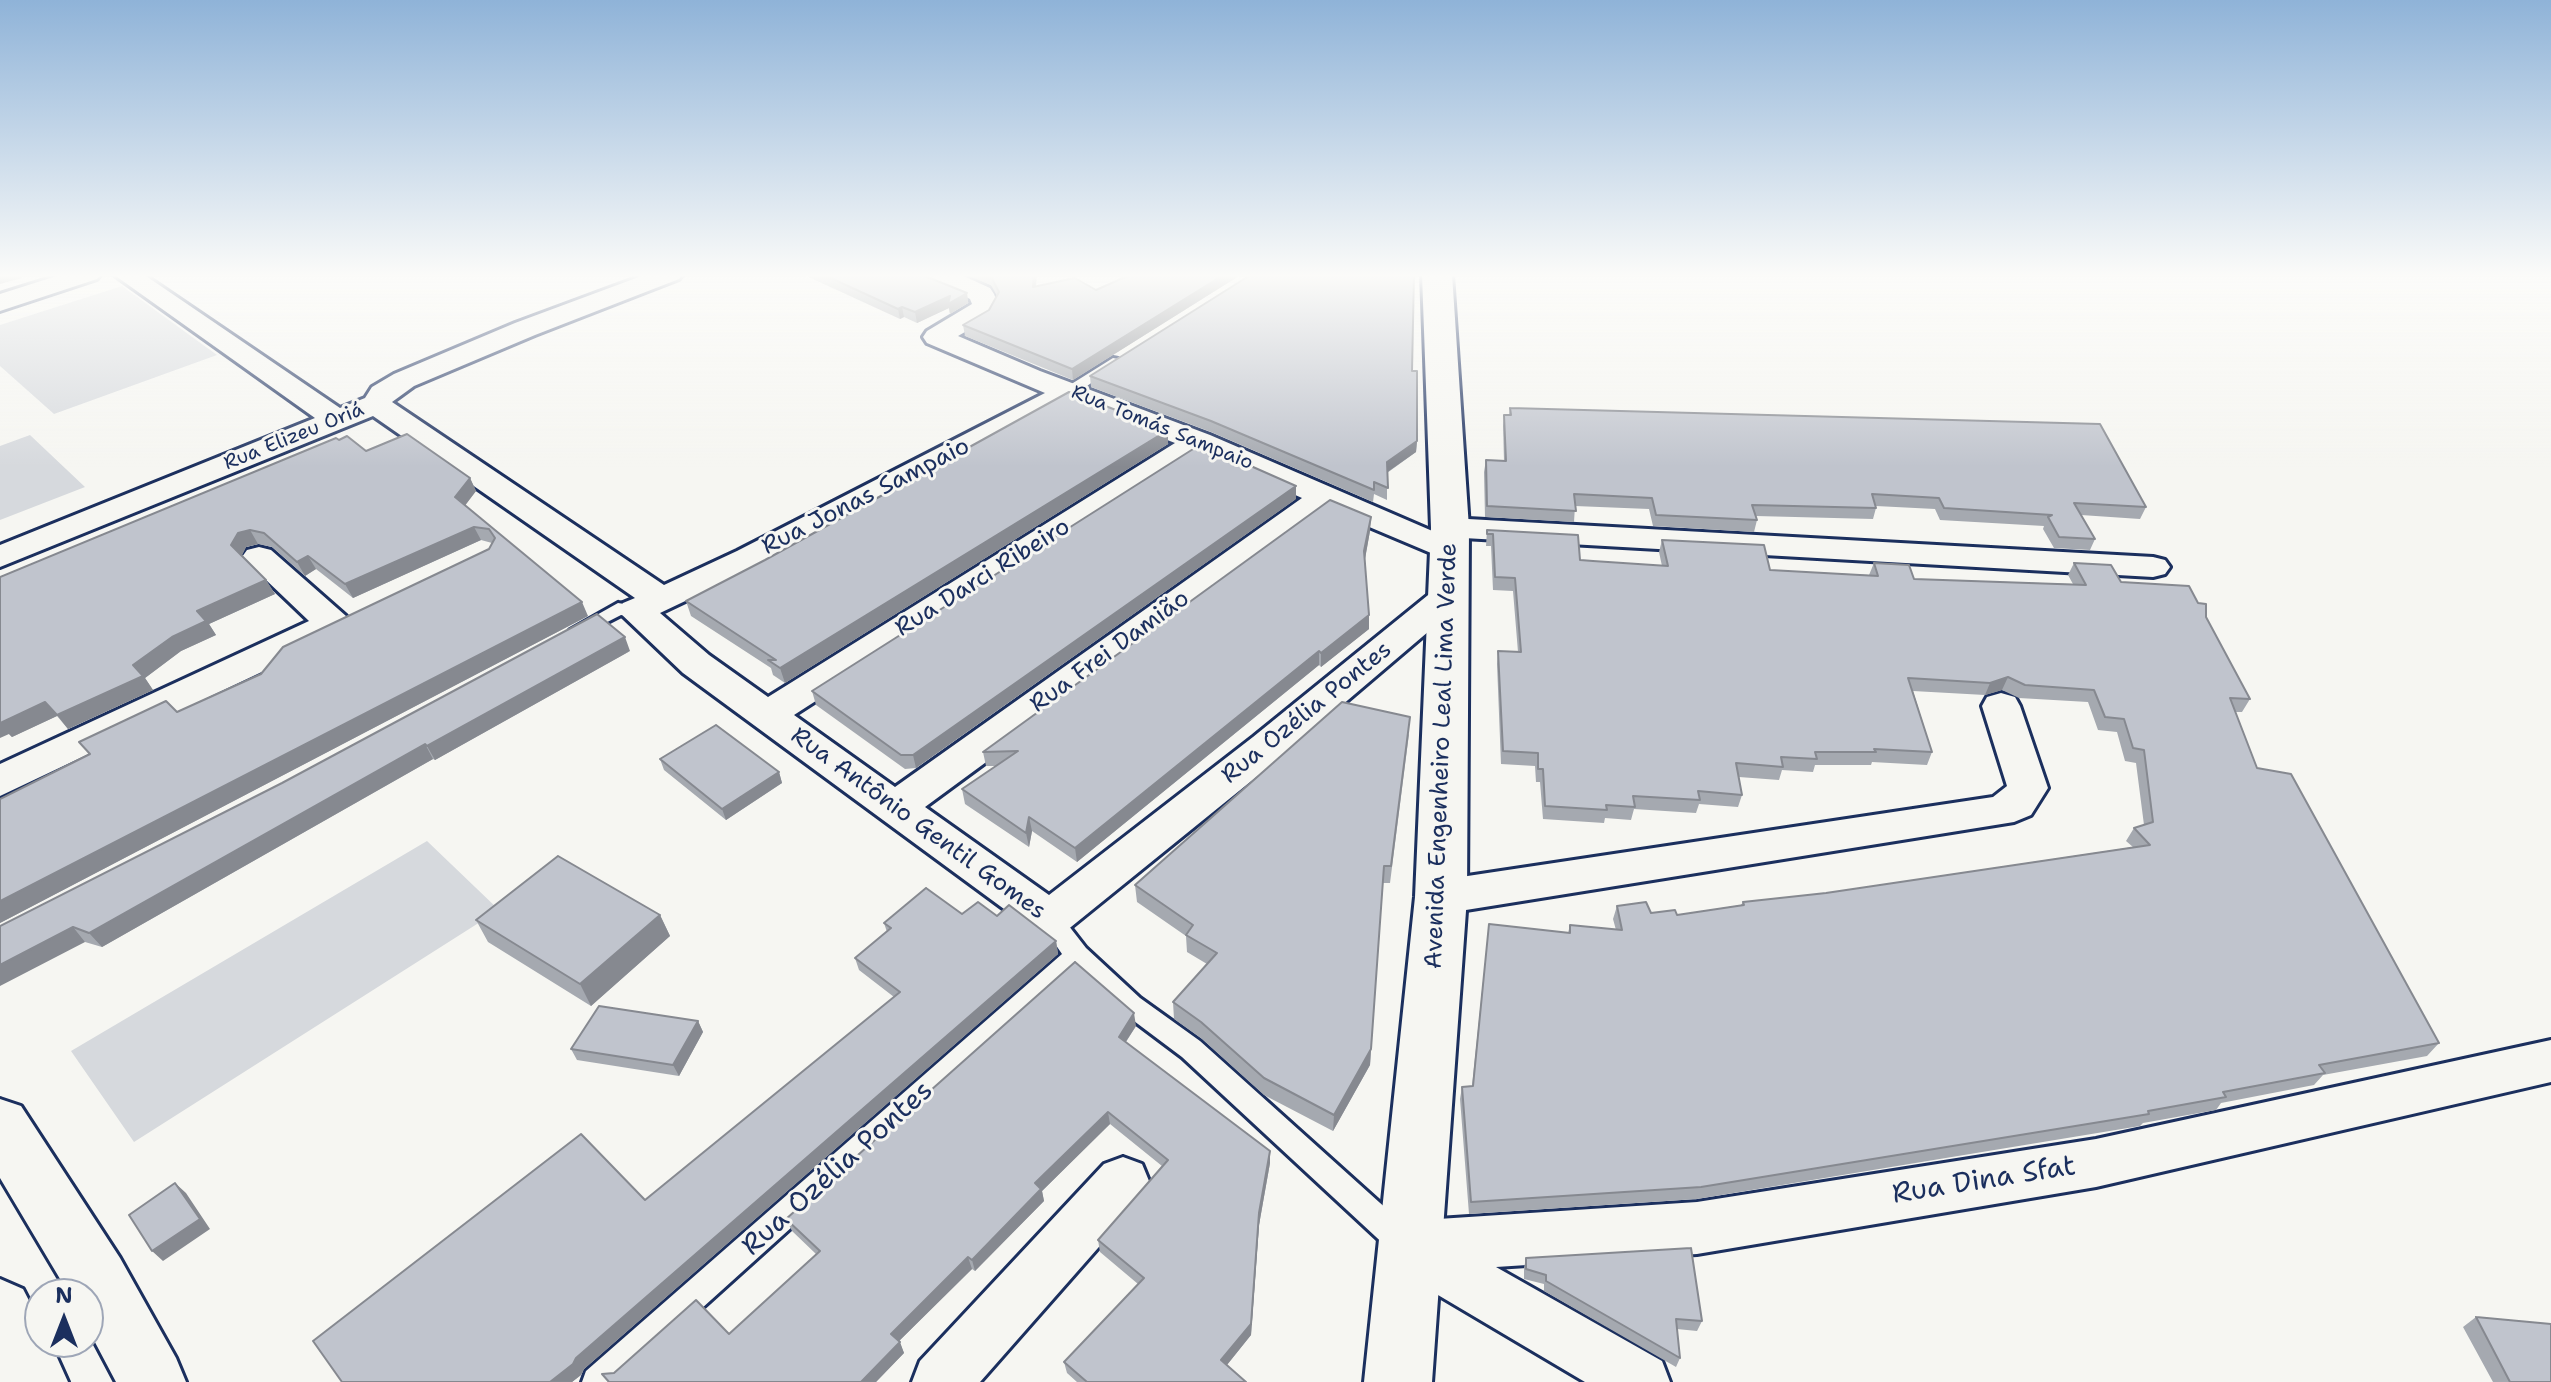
<!DOCTYPE html>
<html>
<head>
<meta charset="utf-8">
<style>
	body { margin:0 }
	#map { position:relative; width:2551px; height:1382px; overflow:hidden; background:#f6f6f2; font-family:"Shantell Sans",sans-serif }
	canvas { display:block }
	.north { position:absolute; left:24px; top:1278px; width:80px; height:80px; box-sizing:border-box; background:#f6f6f2; border:2px solid #9ea6b7; border-radius:50%; rotate:0deg; font-size:22px; font-weight:700; line-height:32px; text-align:center; color:#1b2f5e }
	.north::after { content:''; display:block; margin:auto; width:28px; height:36px; background:#1b2f5e; clip-path:polygon(50% 0,100% 100%,50% 72%,0 100%) }
</style>
</head>
<body>
<div id="map">
<canvas width="2551" height="1382"></canvas>
<div class="north">N</div>
</div>
<script>
const context = document.querySelector('canvas').getContext('2d');
context.lineJoin = 'round';
function paint(path, color) { context.fillStyle = color; context.fill(path, 'evenodd'); }
const poly = rows => new Path2D(rows.map(r => 'M' + r).join(''));
function trace(path, color, width, dash) { context.strokeStyle = color; context.lineWidth = width; context.lineCap = dash ? 'butt' : 'round'; context.setLineDash(dash || []); context.stroke(path); }
function label(font, color, halo, rows, align = 'center') {
  context.font = font + ' "Shantell Sans",sans-serif'; context.lineWidth = 6; context.setLineDash([]); context.textBaseline = 'middle'; context.strokeStyle = halo; context.fillStyle = color; for (const [text, x, y, turn = 0] of rows) {
    context.save(); context.translate(x, y); context.rotate((+turn || 0) * Math.PI / 180); context.textAlign = isNaN(turn) ? turn : align; if (halo) context.strokeText(text, 0, 0); context.fillText(text, 0, 0); context.restore();
  }
}
const green = poly([
	[122,286,217,355,54,414,0,366,0,325],
	[30,435,85,487,0,520,0,446],
	[427,841,499,910,134,1142,71,1051]
]);
const service = poly([
	[1113,358,1118,359,1118,365,1075,394,1065,394,1065,388,1113,358],
	[618,603,643,607,645,611,636,617,621,615,580,636,570,630,618,603],
	[1050,910,1058,912,1086,948,1140,998,1200,1041,1409,1229,1413,1239,1409,1249,1399,1253,1389,1249,1182,1057,1122,1012,1077,970,620,1382,582,1382,586,1371,1062,954,1038,919,1042,912,1050,910]
]);
const minor = poly([
	[63,274,101,274,97,279,0,311,0,294,63,274],
	[113,274,143,274,340,408,365,398,372,387,394,374,515,323,647,274,683,274,679,279,535,335,414,386,392,402,664,585,737,551,1045,393,927,343,923,337,927,331,972,304,970,299,930,279,926,274,959,274,990,288,994,294,998,304,989,318,958,336,1040,371,1210,435,1437,533,1433,528,1438,521,1450,518,2153,557,2165,560,2170,567,2165,574,2153,577,1446,537,1462,544,1467,551,1462,558,1450,561,1329,510,925,807,1049,895,1253,737,1438,587,1450,584,1462,587,1468,595,1462,603,1281,757,1066,931,1050,937,1034,931,683,673,618,611,623,603,635,598,373,416,0,567,0,545,315,418,113,274],
	[1070,402,1175,443,768,697,709,655,660,613,761,565,1070,402],
	[1201,453,1302,498,895,787,794,715,1201,453],
	[259,547,271,550,346,616,351,624,346,632,0,796,0,764,309,621,242,557,247,550,259,547],
	[2001,693,2015,697,2020,706,2048,788,2031,815,2014,822,1441,914,1425,909,1419,897,1425,885,1441,880,1993,797,2007,786,1982,706,1987,697,2001,693],
	[2551,1040,2551,1082,2096,1187,1697,1254,1496,1267,1662,1361,1670,1382,1585,1382,1389,1266,1381,1247,1389,1228,1408,1221,1697,1202,2096,1139,2551,1040],
	[1123,1157,1142,1164,1149,1181,1142,1198,980,1382,912,1382,920,1361,1104,1164,1123,1157]
]);
const tertiary = poly([
	[1422,274,1452,274,1469,528,1467,897,1432,1382,1364,1382,1415,897,1431,528,1422,274],
	[0,1099,21,1106,120,1258,176,1358,186,1382,116,1382,88,1329,88,1294,69,1294,0,1178,0,1099],
	[0,1279,23,1289,40,1322,40,1342,50,1342,68,1382,0,1382,0,1279]
]);
const wall = poly([
	[802,274,920,274,967,293,968,303,950,314,949,308,917,323,904,317,900,319],
	[964,274,1037,274,1036,286,1096,290,1132,274,1242,274,1073,380,965,336,963,325,989,310,997,296,991,285],
	[1412,371,1417,441,1416,452,1387,473,1387,500,1374,494,1373,502,1211,432,1091,387,1090,376],
	[1510,408,2146,507,2140,519,2081,515,2095,539,2090,550,2054,548,2043,529,2044,526,1940,520,1935,509,1876,506,1876,508,1873,519,1756,516,1757,520,1754,532,1653,526,1649,509,1575,506,1574,522,1485,517,1484,472,1486,460,1504,461,1503,426,1504,415,1509,415],
	[1168,430,1168,444,785,683,773,675,771,668,691,616,686,601],
	[339,440,366,451,470,478,476,491,465,505,588,616,0,923,0,799,177,712,261,674,489,549,492,543,481,540,353,598,316,569,305,576,272,547,258,544,246,547,242,555,266,580,275,594,209,624,216,635,181,651,145,678,153,690,68,729,57,716,12,737,9,734],
	[1296,499,916,768,905,769,816,705,812,691],
	[1487,530,1580,560,1662,566,1659,552,1662,540,1770,570,1869,575,1874,563,1914,579,2073,584,2068,575,2074,563,2206,617,2250,699,2242,712,2235,712,2257,768,2439,1043,2427,1056,2323,1075,2314,1085,2221,1103,2216,1110,2143,1123,2140,1126,1697,1199,1469,1214,1460,1099,1462,1087,1472,1086,1489,924,1568,933,1570,925,1616,930,1613,919,1617,906,1651,913,1677,915,1741,905,1743,902,1826,893,2133,847,2126,841,2134,828,2144,825,2136,763,2125,761,2117,732,2098,730,2088,702,2019,698,2002,690,1985,695,1913,691,1932,752,1927,765,1872,762,1871,765,1815,765,1813,772,1782,770,1779,780,1739,777,1742,795,1738,807,1699,804,1696,813,1634,809,1631,820,1605,818,1604,823,1543,819,1540,782,1536,782,1535,766,1501,764,1497,664,1498,651,1518,652,1513,591,1493,590,1491,546,1486,546],
	[1370,531,1365,558,1369,629,1321,667,1319,665,1077,862,1032,831,1029,847,965,804,962,789,997,766,986,766,983,752],
	[630,651,435,760,433,759,102,947,85,942,0,926],
	[1409,734,1390,883,1383,883,1370,1065,1333,1131,1264,1095,1202,1039,1174,1019,1173,1002,1207,964,1187,952,1186,936,1137,902,1135,885],
	[660,759,779,772,782,783,726,820,664,770],
	[962,914,997,916,1056,941,1058,954,584,1369,581,1375,572,1382,342,1382,645,1200,894,997,859,970,855,958,887,932,884,923],
	[660,915,670,936,591,1006,488,942,476,920],
	[698,1021,703,1032,679,1076,577,1060,571,1049],
	[1136,1026,1126,1042,1270,1151,1270,1163,1259,1225,1251,1335,1227,1365,1246,1382,1077,1382,1067,1373,1064,1362,1138,1284,1100,1252,1098,1240,1162,1166,1110,1124,1042,1191,1044,1201,975,1271,972,1269,899,1341,904,1353,876,1382,608,1382,602,1374,614,1373,729,1334,816,1254,792,1231,786,1219],
	[1526,1258,1702,1321,1697,1331,1677,1329,1680,1358,1676,1367,1544,1291,1544,1284,1524,1279,1524,1268],
	[2476,1317,2551,1382,2493,1382,2463,1327]
]);
const shadedWall = poly([
	[0,274,19,274,22,278,0,284],
	[1034,274,1037,274,1034,298,1033,287],
	[1225,274,1242,274,1073,380,1072,369],
	[967,293,968,303,950,314,949,308,917,323,915,312,950,296],
	[902,307,904,317,900,319,898,309],
	[1168,430,1168,444,785,683,780,668],
	[1417,441,1416,452,1386,473,1387,462],
	[470,478,476,491,461,511,455,497],
	[1296,486,1296,499,916,768,913,755],
	[1371,517,1370,531,1364,565,1364,551],
	[474,527,481,540,353,598,345,584],
	[250,530,258,544,246,547,240,559,231,545,238,533],
	[308,556,316,569,305,576,297,562],
	[266,580,275,594,209,624,216,635,181,651,145,678,153,690,68,729,57,715,133,665,197,611],
	[582,602,588,616,0,923,0,901],
	[1369,615,1369,629,1321,667,1321,653],
	[625,637,630,651,435,760,427,746],
	[1319,651,1319,665,1077,862,1075,848],
	[2008,677,2002,690,1985,695,1990,683],
	[45,702,57,716,12,737,9,734,0,738,0,723],
	[425,744,433,759,102,947,89,933],
	[779,772,782,783,726,820,722,809],
	[1029,817,1032,831,1029,847,1026,833],
	[660,915,670,936,591,1006,580,984],
	[73,927,85,942,0,986,0,965],
	[1056,941,1058,954,584,1369,581,1375,572,1382,550,1382,576,1358],
	[1134,1013,1136,1026,1121,1049,1119,1037],
	[698,1021,703,1032,679,1076,673,1065],
	[1371,1049,1370,1065,1333,1131,1334,1115],
	[1108,1112,1110,1124,1042,1191,1044,1201,975,1271,972,1260,1035,1183],
	[1270,1151,1270,1163,1259,1225,1251,1335,1222,1371,1221,1360],
	[175,1183,186,1193,210,1229,163,1261,152,1251],
	[968,1257,972,1269,895,1345,891,1334],
	[900,1342,904,1353,876,1382,861,1382]
]);
const building = poly([
	[822,274,920,274,967,293,948,304,950,296,915,312,902,307,898,309,822,274],
	[987,274,1034,274,1033,287,1075,278,1096,290,1132,274,1225,274,1072,369,963,325,989,310,999,292,990,275,987,274],
	[1252,274,1414,274,1412,371,1417,371,1417,441,1387,462,1388,488,1374,482,1374,490,1211,421,1090,376,1252,274],
	[1069,392,1168,430,780,668,768,660,776,660,686,601,765,560,1069,392],
	[1510,408,2100,424,2146,507,2074,503,2095,539,2059,537,2048,517,2052,515,1944,508,1939,498,1872,494,1876,508,1752,505,1757,520,1656,515,1652,498,1574,494,1576,511,1487,506,1486,460,1506,461,1504,415,1511,415,1510,408],
	[407,434,470,478,455,497,582,602,0,901,0,799,90,754,79,742,166,701,177,712,261,674,283,647,489,549,495,538,489,529,474,527,345,584,308,556,297,562,264,533,250,530,238,533,231,545,266,580,197,611,206,621,172,637,133,665,143,676,57,715,45,702,0,723,0,577,336,438,339,440,347,436,366,451,407,434],
	[1201,444,1296,486,913,755,901,755,812,691,1201,444],
	[1330,500,1371,517,1364,551,1369,615,1321,653,1319,651,1075,848,1029,817,1026,833,962,789,1018,751,983,752,1330,500],
	[1487,530,1578,535,1580,560,1593,561,1668,566,1662,540,1764,545,1770,570,1878,576,1874,563,1909,565,1914,579,2086,585,2074,563,2111,565,2121,582,2189,586,2198,603,2206,604,2206,617,2250,699,2230,698,2257,768,2291,774,2439,1043,2319,1065,2325,1073,2223,1092,2226,1097,2148,1111,2149,1114,1701,1187,1471,1202,1462,1087,1473,1086,1489,924,1570,933,1570,925,1622,930,1617,906,1646,902,1651,913,1675,910,1677,915,1744,905,1743,902,1826,893,2150,845,2134,828,2153,822,2144,750,2133,748,2124,719,2105,717,2094,690,2025,685,2008,677,1990,683,1908,678,1932,752,1874,749,1876,752,1815,752,1817,759,1781,757,1783,767,1736,763,1742,795,1698,791,1700,800,1633,796,1635,807,1606,805,1607,810,1545,806,1543,769,1538,769,1538,753,1503,751,1498,651,1521,652,1515,578,1495,577,1493,534,1487,534,1487,530],
	[597,614,625,637,427,746,425,744,89,933,73,927,0,965,0,926,282,783,597,614],
	[1342,702,1410,717,1391,866,1384,866,1371,1049,1334,1115,1264,1078,1201,1022,1173,1002,1217,953,1186,935,1193,925,1135,885,1342,702],
	[716,725,779,772,722,809,660,759,716,725],
	[558,856,660,915,580,984,476,920,558,856],
	[926,888,962,914,978,902,997,916,1009,905,1056,941,576,1358,573,1364,550,1382,342,1382,313,1341,581,1134,645,1200,900,992,855,958,891,928,884,923,926,888],
	[1075,962,1134,1013,1119,1037,1270,1151,1259,1213,1251,1324,1221,1360,1246,1382,1087,1382,1064,1362,1144,1278,1098,1240,1168,1160,1108,1112,1035,1183,1041,1189,972,1260,968,1257,891,1334,900,1342,861,1382,609,1382,602,1374,614,1373,696,1300,729,1334,820,1251,786,1219,1075,962],
	[599,1006,698,1021,673,1065,571,1049,599,1006],
	[175,1183,200,1219,152,1251,129,1215,175,1183],
	[1691,1248,1702,1321,1676,1319,1680,1358,1546,1281,1546,1275,1526,1269,1526,1258,1691,1248],
	[2476,1317,2551,1324,2551,1382,2510,1382,2476,1317]
]);
const farStreetnames = [
	["Rua Tomás Sampaio",1162,428,22],
	["Rua Elizeu Oriá",294,437,-22]
];
const streetNames = [
	["Rua Jonas Sampaio",866,497,-27],
	["Rua Darci Ribeiro",983,578,-32],
	["Rua Frei Damião",1110,652,-36],
	["Rua Ozélia Pontes",1307,713,-39],
	["Avenida Engenheiro Leal Lima Verde",1442,756,-88],
	["Rua Antônio Gentil Gomes",918,824,36]
];
const nearStreetnames = [
	["Rua Ozélia Pontes",838,1169,-42],
	["Rua Dina Sfat",1984,1181,-9]
];
paint(green, '#d6d9dd');
trace(service, '#1b2f5e', 6);
trace(minor, '#1b2f5e', 6);
trace(tertiary, '#1b2f5e', 6);
paint(service, '#f6f6f2');
paint(minor, '#f6f6f2');
paint(tertiary, '#f6f6f2');
paint(wall, '#a5a9b0');
paint(shadedWall, '#868990');
paint(building, '#c0c4cd');
trace(building, '#868990', 2);
const sky = context.createLinearGradient(0, 0, 0, 467);
sky.addColorStop(0, '#8fb3d8');
sky.addColorStop(0.59, '#fbfbf9');
sky.addColorStop(1, '#fbfbf900');
context.fillStyle = sky;
context.fillRect(0, 0, 2551, 467);
label('20px', '#1b2f5e', '#f6f6f2', farStreetnames);
label('24px', '#1b2f5e', '#f6f6f2', streetNames);
label('28px', '#1b2f5e', '#f6f6f2', nearStreetnames);
</script>
</body>
</html>
